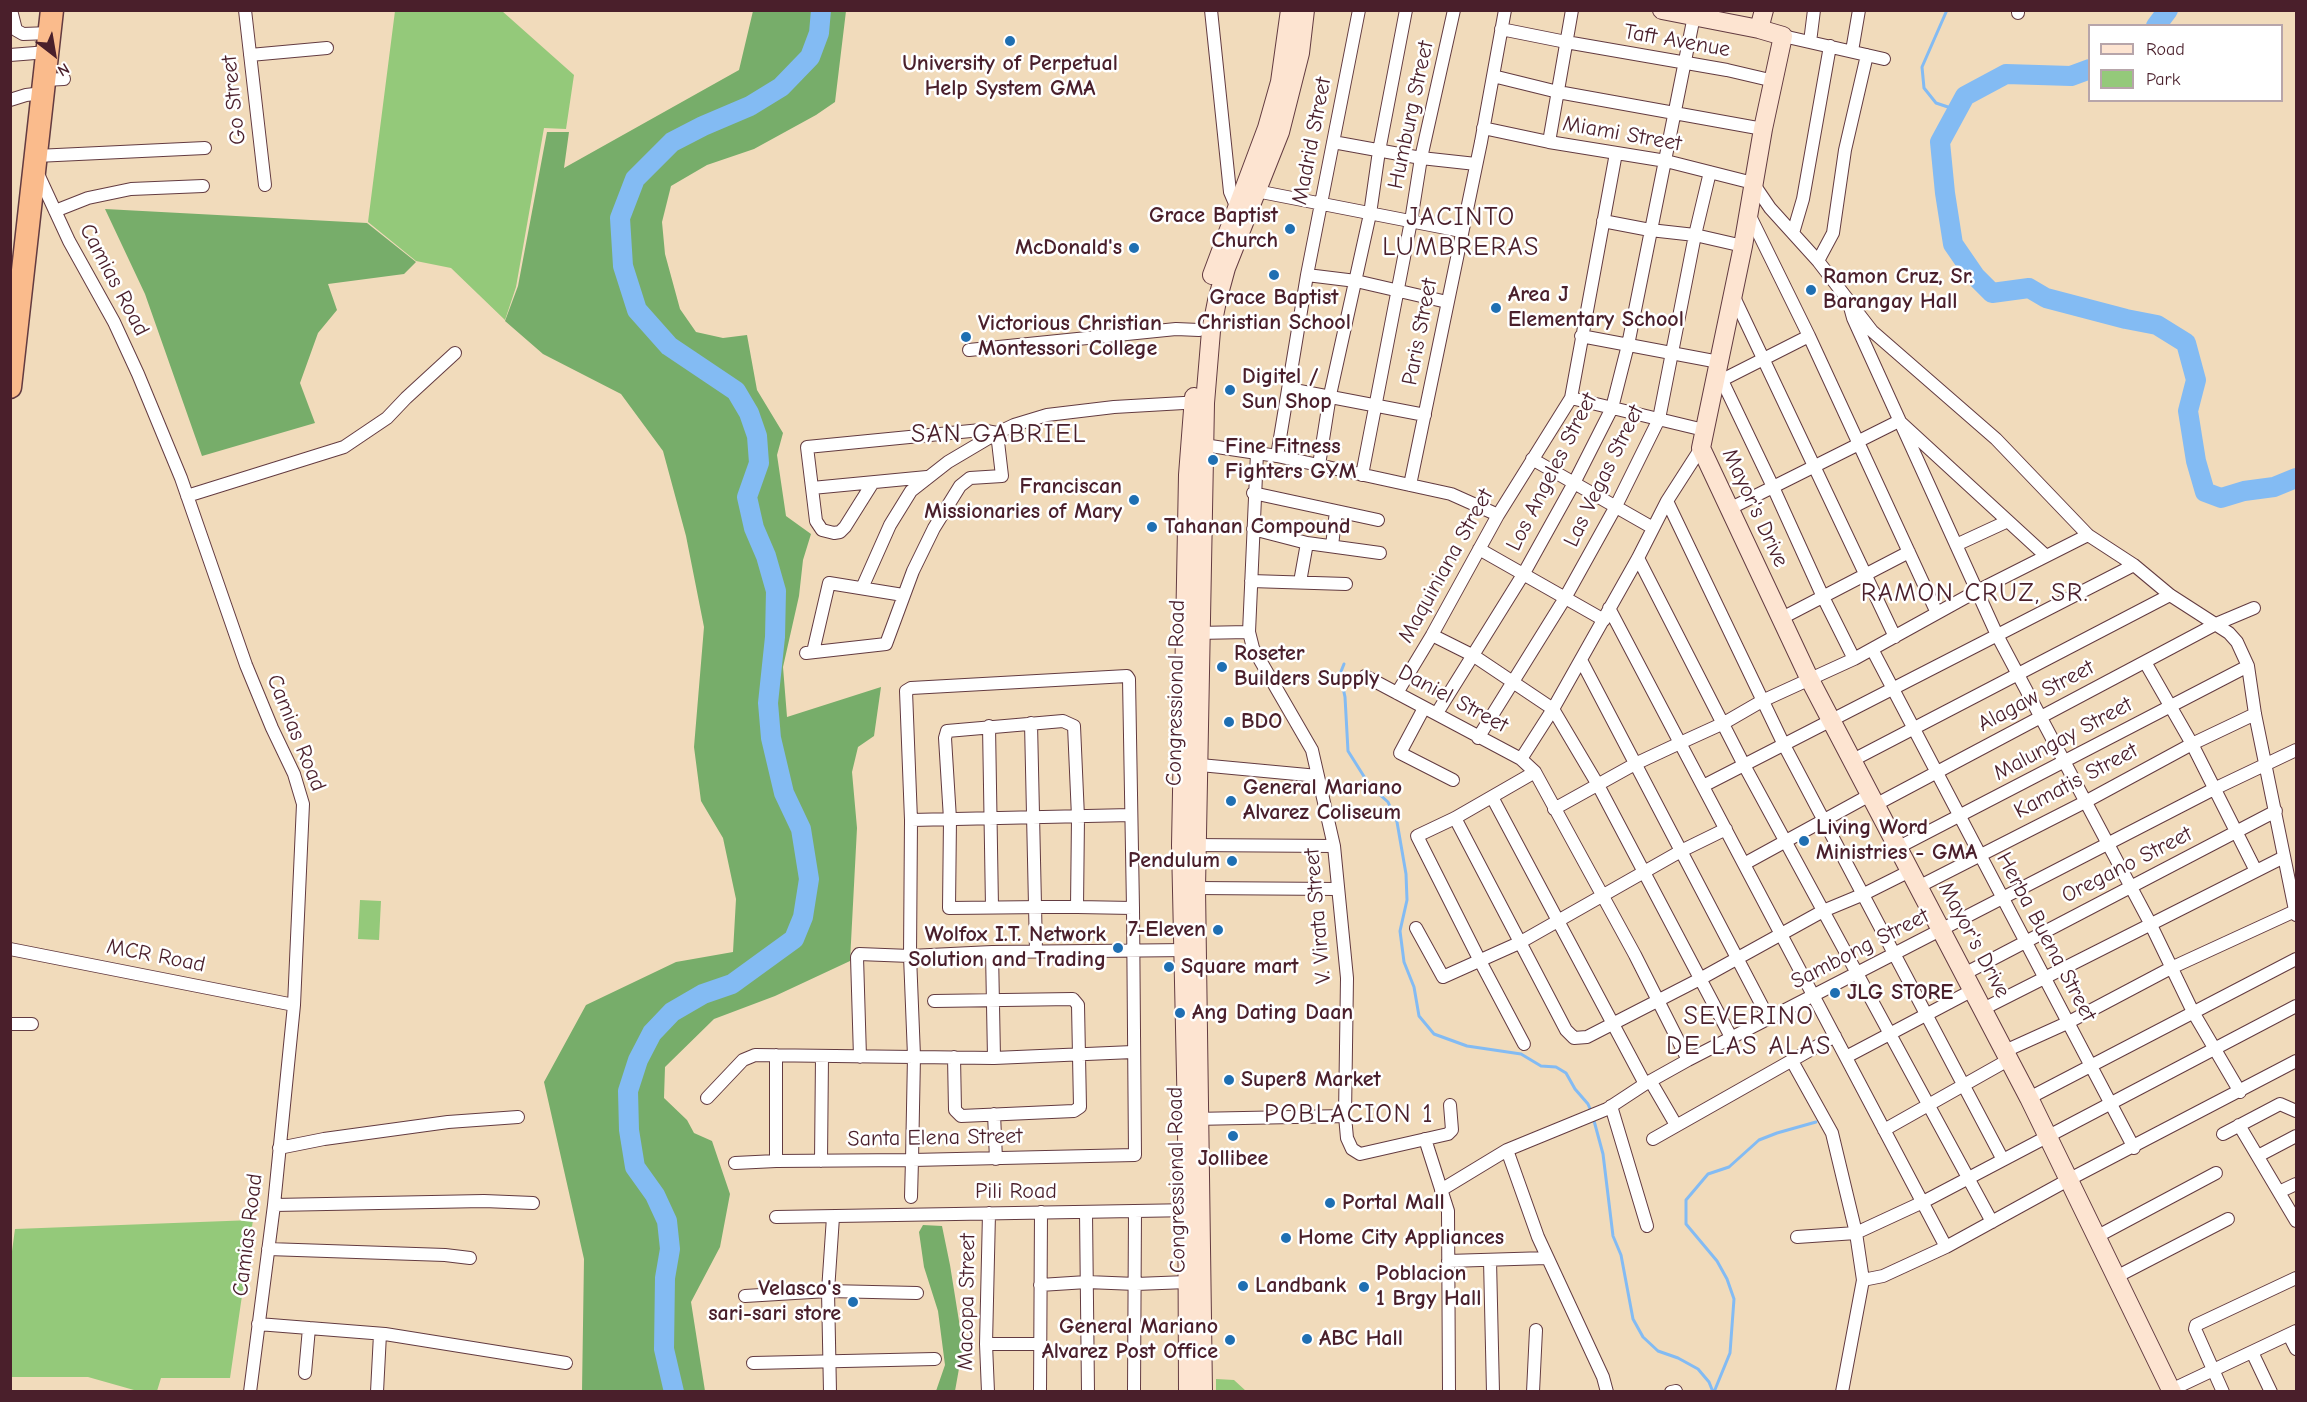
<!DOCTYPE html>
<html>
<head>
<meta charset="utf-8">
<style>
	body { margin:0 }
	#map { position:relative; width:2307px; height:1402px; overflow:hidden; background:#f1dbbb; font-family:"Comic Neue",sans-serif }
	canvas { display:block }
	.frame { position:absolute; inset:0; border:12px solid #4a1f2b; pointer-events:none }
	.legend { position:absolute; left:2088px; top:24px; width:195px; height:78px; box-sizing:border-box; background:#fff; border:2px solid #b7a5aa; margin:0; padding:8px 10px; list-style:none; font-size:18px; color:#4a1f2b }
	.legend li { display:flex; align-items:center; gap:12px; height:30px }
	.legend b { width:30px; border:2px solid #b7a5aa }
	.north { position:absolute; left:24px; top:24px; width:60px; height:60px; -webkit-text-stroke:4px #fff; paint-order:stroke; rotate:149deg; font-size:16px; font-weight:700; line-height:24px; text-align:center; color:#4a1f2b }
	.north::after { content:''; display:block; margin:auto; width:21px; height:27px; background:#4a1f2b; clip-path:polygon(50% 0,100% 100%,50% 72%,0 100%) }
</style>
</head>
<body>
<div id="map">
<canvas width="2307" height="1402"></canvas>
<div class="frame"></div>
<ul class="legend">
<li><b style="height:8px;background:#fde4d1"></b>Road</li>
<li><b style="height:16px;background:#94c97a"></b>Park</li>
</ul>
<div class="north">N</div>
</div>
<script>
const context = document.querySelector('canvas').getContext('2d');
context.lineJoin = 'round';
function paint(path, color) { context.fillStyle = color; context.fill(path, 'evenodd'); }
const poly = rows => new Path2D(rows.map(r => 'M' + r).join(''));
function trace(path, color, width, dash) { context.strokeStyle = color; context.lineWidth = width; context.lineCap = dash ? 'butt' : 'round'; context.setLineDash(dash || []); context.stroke(path); }
function label(font, color, halo, rows, align = 'center') {
  context.font = font + ' "Comic Neue",sans-serif'; context.lineWidth = 5; context.setLineDash([]); context.textBaseline = 'middle'; context.strokeStyle = halo; context.fillStyle = color; for (const [text, x, y, turn = 0] of rows) {
    context.save(); context.translate(x, y); context.rotate((+turn || 0) * Math.PI / 180); context.textAlign = isNaN(turn) ? turn : align; if (halo) context.strokeText(text, 0, 0); context.fillText(text, 0, 0); context.restore();
  }
}
const green = poly([
	[395,11,502,11,574,75,566,129,544,128,516,287,505,320,451,268,416,261,368,222],
	[360,900,381,901,379,940,358,939],
	[253,1220,230,1378,161,1378,157,1391,141,1392,88,1377,11,1377,10,1266,15,1229],
	[1216,1379,1234,1380,1246,1391,1216,1391]
]);
const forest = poly([
	[753,11,846,11,835,102,816,115,754,149,707,165,671,186,662,222,665,254,680,309,696,332,723,338,747,335,757,390,783,433,777,455,786,516,811,534,803,560,799,596,783,667,787,717,881,687,874,736,858,747,852,772,857,828,850,961,775,996,714,1019,665,1067,664,1098,687,1120,694,1133,712,1141,730,1194,720,1247,691,1302,705,1391,582,1391,584,1259,544,1082,586,1005,676,962,733,952,736,899,723,838,701,801,694,747,704,627,686,536,663,451,621,394,543,354,505,321,518,286,547,132,569,132,564,168,739,70],
	[105,209,367,223,416,262,404,274,328,284,337,310,318,333,300,383,315,423,202,456,145,294],
	[923,1225,942,1226,950,1265,963,1346,955,1391,936,1391,945,1365,938,1311,924,1267,919,1232]
]);
const stream = poly([
	[1947,10,1922,67,1924,88,1936,103,1957,110],
	[1344,664,1340,674,1345,697,1348,751,1370,786,1388,802,1397,822,1406,874,1407,900,1400,931,1404,962,1414,987,1419,1016,1434,1034,1467,1046,1521,1054,1541,1066,1556,1067,1566,1073,1575,1089,1588,1104,1591,1111],
	[1593,1117,1603,1154,1613,1236,1621,1255,1633,1319,1643,1337,1658,1351,1678,1358,1698,1369,1709,1382,1713,1392],
	[1714,1392,1730,1353,1734,1299,1727,1279,1717,1261,1686,1224,1686,1200,1708,1174,1729,1167,1759,1140,1777,1133,1816,1122]
]);
const river = poly([
	[2156,26,2168,10],
	[2090,69,2071,76,2006,74,1965,96,1940,142,1945,193,1953,244,1975,276,1992,293,2029,288,2046,298,2126,319,2157,325,2186,343,2196,380,2188,411,2196,461,2205,492,2221,498,2244,491,2274,487,2296,478],
	[674,1392,664,1349,665,1278,670,1249,667,1221,655,1195,635,1167,629,1130,628,1091,638,1060,652,1033,672,1012,703,994,732,984,794,939,803,917,809,879,801,829,784,793,771,738,768,703,775,637,776,591,766,556,754,528,747,497,759,463,757,436,749,413,736,391,669,346,637,310,623,266,620,218,635,179,672,142,703,126,750,106,781,87,810,57,819,33,821,10]
]);
const street = poly([
	[11,10,16,30,23,34,50,33],
	[245,10,265,185],
	[1211,10,1230,192,1236,206],
	[2018,13,2018,10],
	[1501,29,1566,42,1727,70,1774,81],
	[1783,36,1884,59],
	[1810,42,1814,10],
	[1852,51,1859,10],
	[10,55,48,52],
	[250,55,327,48],
	[1493,76,1558,92,1763,129],
	[44,80,64,79],
	[10,100,26,95,43,93],
	[1483,128,1549,142,1666,161,1753,183,1770,208,1818,261,1872,331,1996,439,2088,535,2134,565,2170,595,2229,633,2237,642,2248,666,2255,714,2296,915],
	[1333,142,1421,158,1476,164],
	[1549,142,1572,10],
	[36,156,205,148],
	[38,174,69,241,114,322,138,374,181,478,246,665,272,728,294,774,303,804,294,1005,274,1205,250,1392],
	[1251,190,1461,231],
	[55,211,88,198,131,189,203,186],
	[1749,214,1809,336,1937,613],
	[1603,221,1650,230,1695,235,1743,246],
	[1793,233,1803,199,1830,46],
	[1818,261,1833,233,1845,150,1867,55],
	[1307,275,1356,281,1447,302],
	[1733,295,1895,637],
	[1850,307,1853,318,1997,635,2150,923,2193,1012,2240,1092],
	[1581,336,1719,362],
	[969,350,1176,329,1199,330],
	[1718,372,1773,487,1823,597,1854,659],
	[1722,380,1809,336],
	[1289,389,1425,415],
	[1571,398,1704,430],
	[1857,442,1899,421,2046,556],
	[1197,444,1277,456,1451,494,1498,515],
	[1257,453,1249,632,1253,648,1312,750,1334,846,1347,978,1345,1116,1347,1138,1352,1149,1360,1154,1448,1134,1452,1130,1450,1105],
	[1277,456,1307,275,1359,10],
	[1532,459,1653,528],
	[1319,465,1330,395,1370,214,1379,151,1406,10],
	[1362,475,1411,221,1421,158,1454,10],
	[1410,485,1481,142,1505,10],
	[812,488,927,477],
	[1253,493,1378,520],
	[187,496,344,447,387,418,406,398,455,353],
	[1667,501,1784,745,2003,1160],
	[1729,509,1859,444],
	[1253,529,1307,543,1380,553],
	[1956,545,2008,521],
	[1332,546,1336,511],
	[1479,549,1604,620],
	[1638,558,1744,765,1992,1222],
	[1251,581,1346,584],
	[1300,582,1307,543],
	[862,588,890,525,911,491,948,462,997,433,1014,425,1047,415,1114,407,1201,402],
	[1609,608,1680,743,1724,723,1762,701,1854,659,1977,591,2088,535],
	[1780,619,1909,552],
	[1196,633,1249,632],
	[1432,635,1474,656,1553,709,1598,785,1732,1039],
	[1872,649,2134,1148],
	[813,652,829,583,903,595],
	[806,653,886,644,913,571,934,528,960,486,970,478,1002,476,997,433,981,430,807,447,816,521,822,530,834,533,840,532,845,527,872,484],
	[1581,660,1769,1019],
	[2145,662,2192,744,2256,871],
	[1365,676,1521,759,1535,772,1635,955,1688,1060],
	[1397,693,1432,635,1498,515,1571,398,1616,153],
	[1424,708,1400,753,1453,780],
	[1437,713,1524,573,1574,483,1612,408,1628,345,1694,16],
	[1031,723,1036,951],
	[989,726,992,907],
	[1478,738,1565,598,1615,508,1659,419,1695,235,1710,172],
	[1521,759,1553,709,1638,558,1667,501,1701,448],
	[1851,761,2170,595],
	[1200,765,1318,776],
	[1703,786,2134,565],
	[1492,797,1645,1084],
	[1875,805,2216,624,2254,608],
	[1554,809,1635,764,1680,743,1946,1247],
	[1455,818,1566,1030,1574,1038,1587,1037,1700,979,1823,911,1864,894,1910,871],
	[911,820,1131,815],
	[1191,845,1334,846],
	[1897,848,2248,666],
	[1744,864,1870,795],
	[1918,887,2085,802,2192,744,2255,714],
	[1196,888,1338,889],
	[1077,907,1078,817,1074,726,1063,721,947,731,945,738,950,819,949,908,1045,907,1077,907,1133,908],
	[1416,928,1443,977,1519,943,1681,851,1726,829],
	[10,949,294,1005],
	[992,952,994,1058],
	[1964,974,2276,811],
	[934,1001,1073,999,1078,1005,1080,1107,1074,1111,961,1116,955,1110,954,1057],
	[1983,1009,2284,857],
	[10,1024,32,1024],
	[1524,1044,1480,961,1417,836,1455,818,1535,772],
	[2005,1051,2067,1023,2171,968,2295,911],
	[776,1055,776,1161],
	[860,1057,857,957,859,954,910,956,992,952,1189,950],
	[1846,1057,1973,990],
	[1792,1061,1832,1133,1856,1233,1863,1280,1842,1392],
	[1651,1082,1676,1125],
	[707,1098,743,1060,755,1055,994,1058,1133,1052],
	[2029,1098,2296,959],
	[1611,1106,1647,1226],
	[994,1114,996,1159],
	[1193,1119,1345,1116],
	[2239,1125,2296,1221],
	[1884,1130,2010,1059],
	[2223,1134,2280,1104,2296,1111],
	[1425,1139,1448,1211,1449,1392],
	[1653,1139,1835,1036],
	[279,1148,324,1139,448,1122,518,1117],
	[1507,1150,1538,1237,1603,1377,1607,1392],
	[2258,1156,2296,1136],
	[821,1161,822,1056],
	[735,1163,776,1161,912,1160,1135,1155,1133,908,1129,679,1127,676,911,688,906,691,911,820,910,956,914,1056,912,1160,911,1197],
	[1441,1190,1507,1150,1607,1109,1645,1084,1688,1060,2214,789,2296,750],
	[2279,1192,2296,1184],
	[274,1205,484,1201,533,1203],
	[1086,1213,1088,1392],
	[776,1217,1194,1210],
	[1797,1237,1856,1233,1923,1202,2296,1006],
	[2096,1237,2216,1173],
	[268,1249,445,1255,470,1258],
	[1490,1260,1493,1392],
	[1448,1261,1547,1258],
	[2116,1277,2228,1219],
	[1863,1280,1883,1276,1946,1247,2068,1180,2296,1061],
	[1040,1285,1087,1282,1136,1284,1187,1282],
	[745,1296,828,1291,917,1293],
	[258,1324,385,1334,566,1363],
	[2289,1335,2296,1349],
	[986,1344,1041,1344],
	[2252,1352,2271,1392],
	[753,1363,935,1359],
	[305,1373,309,1328],
	[2171,1390,2296,1331],
	[377,1392,380,1334],
	[830,1392,828,1291,833,1217],
	[988,1392,986,1344,989,1213],
	[1040,1392,1041,1212],
	[1134,1392,1135,1211],
	[1533,1392,1536,1330],
	[1671,1392,1676,1391],
	[2223,1392,2195,1329,2196,1325,2296,1278]
]);
const secondary = poly([
	[1662,10,1759,29,1783,36,1763,129,1743,246,1701,448,1810,680,2029,1098,2172,1392],
	[1759,29,1764,10],
	[1212,275,1267,128,1280,82,1290,10],
	[1188,1392,1187,1120,1181,845,1188,475,1194,397],
	[1203,1392,1196,888,1205,403,1211,331,1217,301,1226,268,1280,132,1300,53,1305,10]
]);
const highway = poly([
	[10,387,52,10]
]);
const markers = [
	[1010,41,6,"#1f6fb2"],
	[1290,229,6,"#1f6fb2"],
	[1134,248,6,"#1f6fb2"],
	[1274,275,6,"#1f6fb2"],
	[1811,290,6,"#1f6fb2"],
	[1496,308,6,"#1f6fb2"],
	[966,337,6,"#1f6fb2"],
	[1230,390,6,"#1f6fb2"],
	[1213,460,6,"#1f6fb2"],
	[1134,500,6,"#1f6fb2"],
	[1152,527,6,"#1f6fb2"],
	[1222,667,6,"#1f6fb2"],
	[1229,722,6,"#1f6fb2"],
	[1231,801,6,"#1f6fb2"],
	[1804,841,6,"#1f6fb2"],
	[1232,861,6,"#1f6fb2"],
	[1218,930,6,"#1f6fb2"],
	[1118,948,6,"#1f6fb2"],
	[1169,967,6,"#1f6fb2"],
	[1835,993,6,"#1f6fb2"],
	[1180,1013,6,"#1f6fb2"],
	[1229,1080,6,"#1f6fb2"],
	[1233,1136,6,"#1f6fb2"],
	[1330,1203,6,"#1f6fb2"],
	[1286,1238,6,"#1f6fb2"],
	[1243,1286,6,"#1f6fb2"],
	[1364,1287,6,"#1f6fb2"],
	[853,1302,6,"#1f6fb2"],
	[1307,1339,6,"#1f6fb2"],
	[1230,1340,6,"#1f6fb2"]
];
const streetNames = [
	["Taft Avenue",1677,41,10],
	["Go Street",234,100,-96],
	["Humburg Street",1411,115,-78],
	["Miami Street",1622,134,10],
	["Madrid Street",1312,141,-79],
	["Camias Road",114,280,62],
	["Paris Street",1420,332,-79],
	["Los Angeles Street",1552,472,-63],
	["Las Vegas Street",1604,476,-64],
	["Mayor's Drive",1755,508,65],
	["Maquiniana Street",1446,566,-61],
	["Congressional Road",1176,693,-89],
	["Alagaw Street",2036,696,-28],
	["Daniel Street",1453,699,28],
	["Camias Road",296,733,68],
	["Malungay Street",2063,739,-28],
	["Kamatis Street",2076,781,-28],
	["Oregano Street",2127,865,-27],
	["V. Virata Street",1318,916,-95],
	["Herba Buena Street",2046,937,62],
	["Mayor's Drive",1974,940,62],
	["Sambong Street",1860,949,-27],
	["MCR Road",156,956,11],
	["Santa Elena Street",935,1138,-1],
	["Congressional Road",1177,1180,-91],
	["Pili Road",1016,1192],
	["Camias Road",248,1235,-83],
	["Macopa Street",967,1302,-89]
];
const poiNames = [
	["University of Perpetual",1010,64,"center"],
	["Help System GMA",1010,89,"center"],
	["Grace Baptist",1278,216,"right"],
	["Church",1278,241,"right"],
	["McDonald's",1122,248,"right"],
	["Ramon Cruz, Sr.",1823,277],
	["Barangay Hall",1823,302],
	["Area J",1508,295],
	["Elementary School",1508,320],
	["Grace Baptist",1274,298,"center"],
	["Christian School",1274,323,"center"],
	["Victorious Christian",978,324],
	["Montessori College",978,349],
	["Digitel /",1242,377],
	["Sun Shop",1242,402],
	["Fine Fitness",1225,447],
	["Fighters GYM",1225,472],
	["Franciscan",1122,487,"right"],
	["Missionaries of Mary",1122,512,"right"],
	["Tahanan Compound",1164,527],
	["Roseter",1234,654],
	["Builders Supply",1234,679],
	["BDO",1241,722],
	["General Mariano",1243,788],
	["Alvarez Coliseum",1243,813],
	["Living Word",1816,828],
	["Ministries - GMA",1816,853],
	["Pendulum",1220,861,"right"],
	["7-Eleven",1206,930,"right"],
	["Wolfox I.T. Network",1106,935,"right"],
	["Solution and Trading",1106,960,"right"],
	["Square mart",1181,967],
	["JLG STORE",1847,993],
	["Ang Dating Daan",1192,1013],
	["Super8 Market",1241,1080],
	["Jollibee",1233,1159,"center"],
	["Portal Mall",1342,1203],
	["Home City Appliances",1298,1238],
	["Poblacion",1376,1274],
	["1 Brgy Hall",1376,1299],
	["Landbank",1255,1286],
	["Velasco's",841,1289,"right"],
	["sari-sari store",841,1314,"right"],
	["General Mariano",1218,1327,"right"],
	["Alvarez Post Office",1218,1352,"right"],
	["ABC Hall",1319,1339]
];
const quarterNames = [
	["JACINTO",1461,218],
	["LUMBRERAS",1461,248],
	["SAN GABRIEL",999,435],
	["RAMON CRUZ, SR.",1975,594],
	["SEVERINO",1749,1017],
	["DE LAS ALAS",1749,1047],
	["POBLACION 1",1349,1115]
];
paint(green, '#94c97a');
paint(forest, '#77ad6a');
trace(stream, '#83bbf3', 3);
trace(river, '#83bbf3', 20);
trace(street, '#633b41', 14);
trace(secondary, '#633b41', 20);
trace(highway, '#633b41', 25);
trace(street, '#fff', 12);
trace(secondary, '#fde4d1', 18);
trace(highway, '#fabb8c', 22);
for (const [x, y, r, color] of markers) { const dot = new Path2D(); dot.arc(x, y, r, 0, 2 * Math.PI); context.fillStyle = color; context.fill(dot); trace(dot, '#fff', 2); }
label('22px', '#4a1f2b', '#fff', streetNames);
label('bold 22px', '#4a1f2b', '#fff', poiNames, 'left');
context.letterSpacing = '1.5px';
label('26px', '#4a1f2b', '#fff', quarterNames);
context.letterSpacing = '0px';
</script>
</body>
</html>
